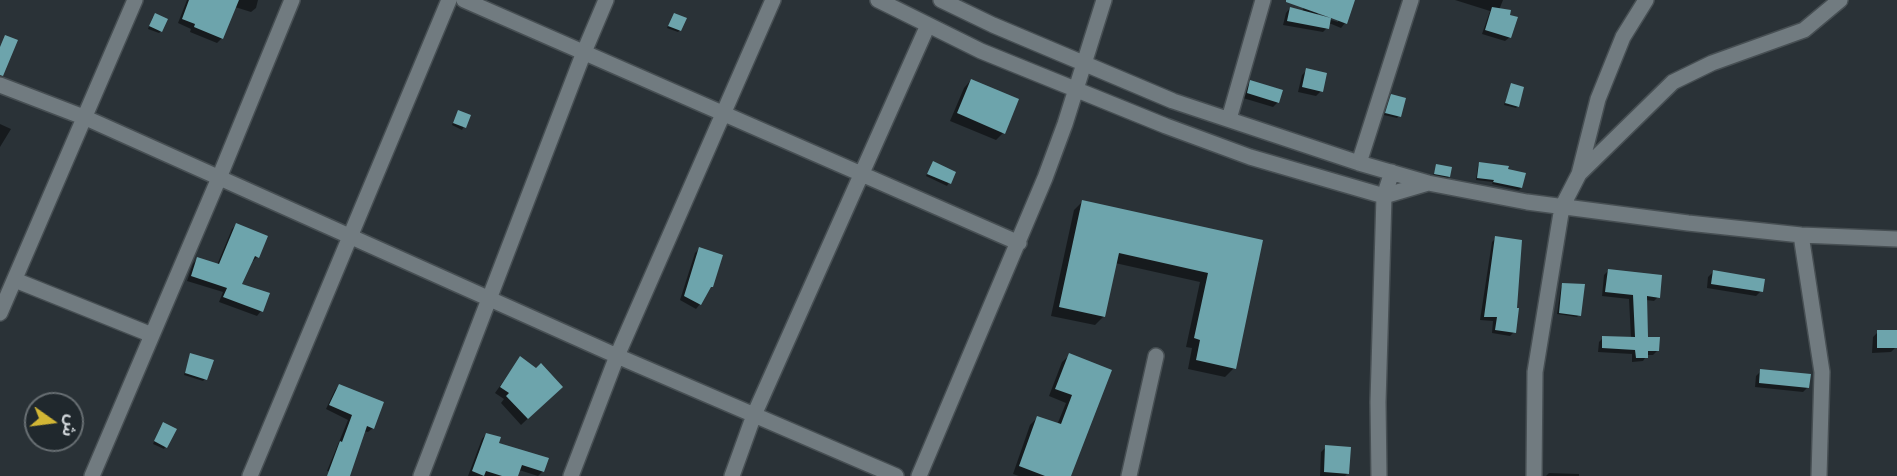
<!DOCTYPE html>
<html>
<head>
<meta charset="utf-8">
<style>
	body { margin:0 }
	#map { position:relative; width:1897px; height:476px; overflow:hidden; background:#2a3237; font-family:Jost,"Noto Sans Arabic",sans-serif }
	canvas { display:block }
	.north { position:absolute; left:24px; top:392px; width:60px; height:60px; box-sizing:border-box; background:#20282d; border:2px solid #676e72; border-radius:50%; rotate:104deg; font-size:16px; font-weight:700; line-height:24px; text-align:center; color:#d1d6da }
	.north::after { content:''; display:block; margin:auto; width:21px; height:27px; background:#d2b635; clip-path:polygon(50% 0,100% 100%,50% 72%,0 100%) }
</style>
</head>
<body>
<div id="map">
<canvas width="1897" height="476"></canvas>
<div class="north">ش</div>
</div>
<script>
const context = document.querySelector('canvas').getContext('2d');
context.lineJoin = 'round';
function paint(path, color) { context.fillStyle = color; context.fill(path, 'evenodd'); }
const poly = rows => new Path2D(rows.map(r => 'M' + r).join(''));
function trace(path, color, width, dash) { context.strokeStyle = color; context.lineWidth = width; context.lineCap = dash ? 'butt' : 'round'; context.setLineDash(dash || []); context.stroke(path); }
const shadow = poly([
	[187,0,258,0,256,8,251,12,235,7,222,38,217,43,190,32,191,29,178,23],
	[1306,0,1354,0,1345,23,1341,28,1329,23,1327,28,1323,32,1283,25,1286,13,1290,8,1302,12],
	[1318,12,1339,19,1338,22,1317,16],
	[1455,0,1503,0,1499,10,1510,37,1505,41,1482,34,1490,11],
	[674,15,680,30,678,32,667,28],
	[153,17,161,31,159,33,148,29],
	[1307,70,1321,91,1316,96,1298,92,1302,75],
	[971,80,1003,133,996,140,950,121,964,88],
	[1251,82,1278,102,1273,107,1243,98,1246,87],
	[1511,85,1518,106,1516,108,1504,105],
	[1392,96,1399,116,1397,118,1384,115],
	[458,112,469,116,462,130,452,125],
	[0,124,11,129,0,147],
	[933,163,954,173,947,186,926,176],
	[1480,163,1506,171,1521,188,1519,190,1492,184,1493,182,1476,180,1478,165],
	[1437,166,1449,177,1447,179,1433,176],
	[1083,201,1262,242,1234,368,1225,377,1188,369,1192,348,1186,347,1200,282,1115,263,1104,316,1095,325,1051,316,1074,210],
	[236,225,257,257,253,261,251,261,240,285,261,311,257,316,219,302,223,292,187,281,193,264,197,259,217,265,232,229],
	[1496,238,1514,332,1510,336,1492,333,1493,321,1480,320,1492,242],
	[699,249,700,304,696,309,680,300,695,253],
	[1608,271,1658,297,1654,301,1646,300,1646,338,1657,351,1653,355,1647,355,1643,361,1632,362,1632,354,1598,352,1599,342,1603,338,1631,338,1629,299,1602,296,1604,275],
	[1713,272,1761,291,1756,296,1707,288,1708,277],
	[1563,285,1579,315,1577,317,1557,314,1561,287],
	[1878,332,1896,347,1891,352,1872,353,1873,337],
	[191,355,205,379,203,381,184,375],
	[1070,355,1110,371,1069,476,1019,476,1013,474,1030,425,1038,417,1057,425,1066,403,1049,396,1062,362],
	[520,358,561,387,521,425,501,403,504,399,495,393],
	[1761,371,1808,387,1803,392,1755,387,1756,376],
	[339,386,373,428,368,432,364,431,346,476,327,471,348,420,326,409,335,390],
	[161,426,175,430,164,449,153,444],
	[486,434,497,444,543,471,538,476,519,470,517,476,468,476,482,439],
	[1326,447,1348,473,1345,476,1320,476,1321,452],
	[1549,473,1579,474,1579,476,1546,476]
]);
const building = poly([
	[189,0,239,0,223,39,194,27,195,24,182,19],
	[1286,0,1355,0,1347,24,1331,18,1329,29,1287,21,1290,7,1331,18,1286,2],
	[1492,7,1511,10,1510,15,1518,17,1511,38,1485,30],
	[155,13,168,19,162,32,149,26],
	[674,13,687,18,681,31,668,26],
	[5,35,18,40,3,76,0,75,0,47],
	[1306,68,1327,73,1323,92,1302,87],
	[971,79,1019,99,1005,134,957,113],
	[1250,80,1283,90,1279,103,1247,93],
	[1511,83,1524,87,1519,107,1505,103],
	[1391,94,1406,98,1401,117,1385,113],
	[458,110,471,115,466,128,453,123],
	[933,161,956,172,951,184,927,174],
	[1479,162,1509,166,1508,169,1526,173,1522,188,1493,182,1494,180,1477,178],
	[1436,164,1452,167,1450,177,1434,174],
	[1082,200,1263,240,1236,369,1196,360,1200,340,1194,338,1208,273,1119,253,1105,317,1059,307],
	[236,223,268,236,259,258,255,256,242,284,270,293,263,312,223,297,227,288,191,276,197,257,219,264],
	[1495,236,1522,240,1517,308,1519,308,1516,333,1495,330,1497,317,1484,317],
	[699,247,723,255,713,287,711,287,701,305,684,296],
	[1608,269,1662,275,1660,298,1647,296,1648,337,1660,337,1659,351,1648,351,1648,358,1636,358,1635,350,1602,348,1602,336,1635,337,1633,295,1605,292],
	[1713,270,1765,279,1763,292,1711,284],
	[1562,283,1585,284,1581,316,1559,313],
	[1877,330,1897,330,1897,348,1877,348],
	[190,353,214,360,207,380,185,373],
	[1069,353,1112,370,1071,476,1045,476,1019,466,1037,416,1061,424,1072,395,1055,389],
	[520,356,536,368,541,363,563,387,528,419,506,396,509,393,500,387],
	[1760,369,1811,374,1809,388,1759,383],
	[339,384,384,402,374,429,367,426,350,476,327,476,340,441,342,442,352,415,329,405],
	[163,422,177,429,167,448,154,441],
	[486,433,501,437,499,443,549,458,544,472,522,465,518,476,502,476,486,471,484,476,472,471],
	[1325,445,1351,447,1349,474,1324,472]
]);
const minor = poly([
	[464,0,1019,243],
	[878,0,981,51,1166,126,1250,157,1384,196,1428,183],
	[941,0,993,25,1173,101,1359,163,1428,183,1527,202,1688,223,1801,235,1897,239],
	[0,85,86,118,617,356,896,476],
	[1229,119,1263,0],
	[1359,163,1411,0],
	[1579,174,1673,82,1712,63,1804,30,1840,0],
	[1801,235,1822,372,1819,476],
	[15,280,152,335],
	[0,313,135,0],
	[92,476,219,178,292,0],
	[250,476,449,0],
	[421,476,584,52,606,0],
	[571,476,617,356,773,0],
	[732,476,754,415,928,25],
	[919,476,1045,178,1065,124,1104,0],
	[1129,476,1156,356],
	[1379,476,1378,402,1384,196,1392,172],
	[1534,476,1535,372,1562,207,1579,174,1598,99,1623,37,1646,0]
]);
paint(shadow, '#0007');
paint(building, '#6da4ac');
trace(minor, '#474f53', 18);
trace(minor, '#717b80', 15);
</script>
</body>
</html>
